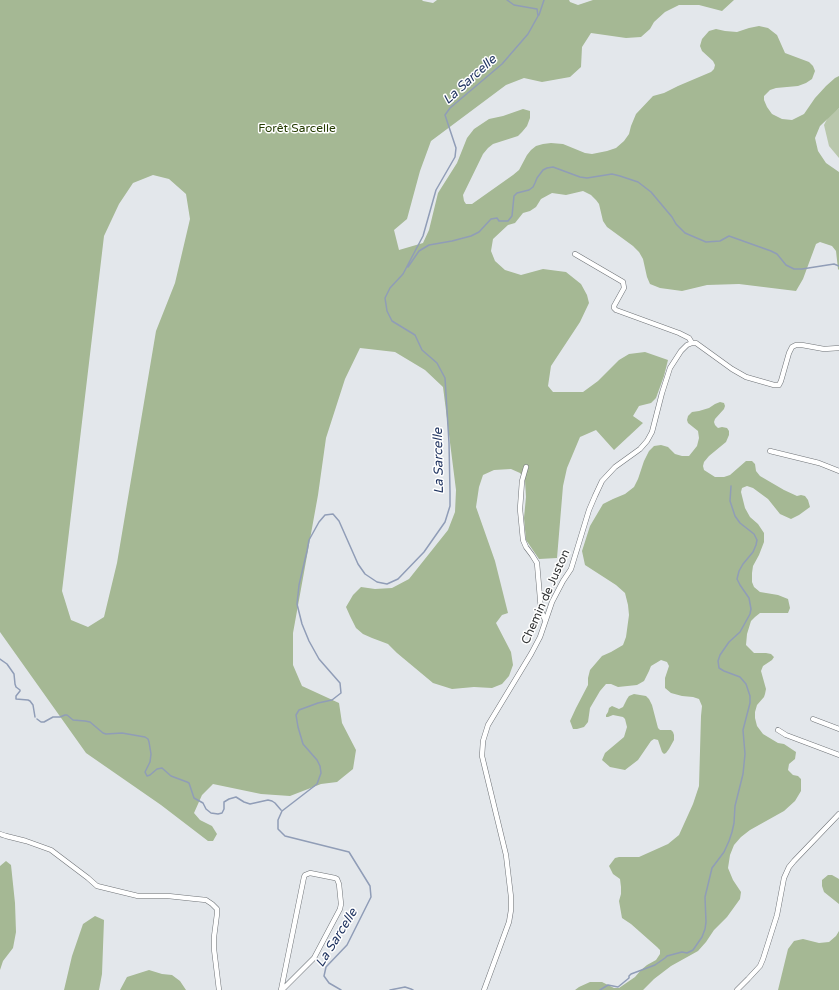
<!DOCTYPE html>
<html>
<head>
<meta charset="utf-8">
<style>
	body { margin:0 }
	canvas { display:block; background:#e3e7eb }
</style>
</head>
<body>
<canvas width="839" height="990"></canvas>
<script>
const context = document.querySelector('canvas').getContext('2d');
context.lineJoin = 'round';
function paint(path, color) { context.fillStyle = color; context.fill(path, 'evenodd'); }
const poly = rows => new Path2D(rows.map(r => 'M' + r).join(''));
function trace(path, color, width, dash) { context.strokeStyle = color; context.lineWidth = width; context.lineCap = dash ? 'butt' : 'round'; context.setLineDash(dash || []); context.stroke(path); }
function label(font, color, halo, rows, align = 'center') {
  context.font = font + ' "Varela Round",sans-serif'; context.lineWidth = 3; context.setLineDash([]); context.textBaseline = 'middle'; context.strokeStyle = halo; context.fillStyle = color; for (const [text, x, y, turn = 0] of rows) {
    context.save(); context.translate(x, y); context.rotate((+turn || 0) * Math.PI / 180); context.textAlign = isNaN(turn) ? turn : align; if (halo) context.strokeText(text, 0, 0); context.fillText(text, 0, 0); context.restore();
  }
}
const green = poly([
	[839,108,839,158,829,146,824,125,828,117]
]);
const forest = poly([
	[0,0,422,0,423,1,433,3,437,0,569,0,570,2,578,5,593,0,734,0,722,11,699,5,679,5,665,12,654,22,650,29,641,37,626,38,591,33,582,47,581,67,570,77,542,82,524,78,506,85,431,141,420,171,407,219,394,230,399,250,423,243,429,230,438,193,457,163,467,138,474,129,489,119,503,116,523,109,530,111,530,118,527,126,522,132,518,136,493,144,488,148,483,154,463,195,464,201,466,204,472,204,513,175,519,170,527,155,531,150,536,146,543,144,551,143,563,144,585,153,592,154,607,151,616,148,624,141,629,134,631,126,636,114,653,96,664,93,678,86,711,72,714,69,715,65,713,61,702,51,700,46,702,39,709,31,716,29,725,31,737,32,749,28,759,26,768,28,777,35,785,53,809,62,813,66,815,71,812,79,806,83,798,86,776,88,770,90,764,96,764,100,767,107,772,114,782,119,792,120,804,114,815,98,826,86,835,78,839,76,839,108,820,126,815,138,818,151,826,163,839,172,839,270,838,269,836,251,832,246,820,242,816,244,803,279,796,291,739,284,707,285,682,291,660,288,650,284,647,277,643,259,639,252,633,246,607,227,603,221,599,204,596,200,591,195,583,191,566,195,552,193,541,199,536,207,530,211,523,213,515,223,508,225,493,239,491,251,495,261,505,270,521,275,543,269,566,272,581,284,587,295,589,303,580,322,551,366,548,386,553,392,583,392,598,381,619,360,629,354,645,352,668,360,664,376,656,398,651,403,639,406,633,416,643,423,614,450,596,430,580,437,567,468,563,486,557,558,539,559,526,540,524,518,526,497,525,480,520,473,511,469,494,470,483,475,479,487,476,507,495,561,508,613,502,615,496,623,511,652,513,665,509,676,502,684,492,688,474,687,452,689,433,683,397,653,388,644,372,638,363,634,356,628,350,616,346,607,353,595,361,587,375,589,392,588,409,579,448,530,455,512,456,490,443,387,425,370,395,352,360,348,345,379,326,438,318,495,293,633,293,665,302,686,339,703,342,723,356,750,353,769,337,782,321,784,290,796,261,794,213,784,202,795,194,813,200,820,212,826,217,834,213,841,208,841,161,805,86,753,0,632],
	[153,175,169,179,186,194,190,219,175,283,156,331,117,563,104,617,88,627,71,620,62,591,104,236,119,204,133,183],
	[720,402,724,403,725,406,724,409,715,419,714,422,715,425,718,428,722,427,727,428,729,431,729,435,726,442,709,456,704,462,703,466,704,470,715,477,724,477,730,475,746,461,752,461,755,464,756,471,760,476,784,490,797,496,801,495,805,496,808,500,810,507,799,515,791,519,780,514,768,499,753,488,747,486,742,488,741,492,745,508,750,517,758,524,764,533,764,542,759,555,753,566,752,573,752,582,754,587,760,592,778,595,788,599,790,608,788,613,760,613,755,617,751,621,747,634,746,645,754,653,766,653,771,654,774,657,772,660,763,666,761,671,766,689,765,694,764,697,757,705,755,712,755,718,757,726,763,734,778,743,784,744,796,752,795,759,789,764,788,770,793,775,798,776,801,779,801,791,795,801,784,811,750,830,741,837,734,845,730,855,728,868,733,880,741,892,740,899,727,917,714,930,706,942,698,951,671,966,654,979,643,990,575,990,579,987,590,982,602,982,614,988,619,988,635,977,641,970,647,965,656,960,660,954,660,950,657,947,631,924,622,918,619,901,621,894,621,887,620,879,613,874,609,866,615,858,619,857,639,857,668,844,679,835,693,804,699,786,701,716,702,706,699,699,693,697,682,696,671,693,665,688,665,678,669,666,667,662,661,660,651,666,649,671,644,681,637,685,618,687,611,684,606,684,600,691,590,708,588,722,584,727,577,729,573,729,570,721,576,708,588,685,588,678,590,670,602,656,611,652,623,645,626,637,629,615,628,605,625,593,616,585,585,565,582,551,590,526,603,504,613,499,625,494,634,487,638,479,644,461,649,451,654,446,661,445,668,447,675,454,682,456,689,456,697,446,699,438,698,431,688,423,687,420,688,416,692,412,699,411,709,408,715,404],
	[634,694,646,696,649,699,652,705,658,728,660,730,671,730,673,732,674,735,674,740,669,749,666,753,664,754,662,752,658,740,654,739,651,741,638,760,625,770,610,767,602,760,605,753,624,737,627,727,625,719,623,717,613,715,608,717,606,717,606,715,608,712,609,708,612,706,619,709,623,707,627,699,629,696],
	[6,861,11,865,15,903,16,932,13,948,3,961,0,970,0,866],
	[828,875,832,875,839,879,839,904,824,892,822,886,822,880],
	[95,916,104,920,102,974,99,990,64,990,72,956,83,924],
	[839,931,839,990,778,990,788,949,794,941,803,939,819,943,829,942,836,936],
	[149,970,162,974,172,975,180,981,186,990,120,990,127,977]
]);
const stream = poly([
	[539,15,544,0],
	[408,267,419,251,429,245,452,241,471,236,479,232,491,219,497,218,499,221,508,221,512,216,514,196,517,193,529,190,533,187,535,183,537,178,543,170,547,168,553,167,580,177,587,178,612,174,620,176,638,182,651,192,672,217,676,224,685,233,706,242,720,241,729,236,771,251,777,254,786,265,794,269,802,269,834,264,839,266],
	[0,659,7,664,14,674,15,684,16,687,20,690,20,691,16,696,16,699,28,700,30,701,33,705,35,717],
	[37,719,41,722,44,722,53,717,60,717,65,715,67,715,73,720,85,721,90,722,103,733,106,734,122,733,145,737,148,739,149,742,151,754,150,762,145,772,147,776,150,775,157,769,162,768,171,776,187,782,189,783,194,798,203,803,206,809,211,813,218,814,222,813,224,809,224,802,229,799,236,797,244,802,250,804,268,800,272,801,275,803,281,810],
	[341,990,329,983,324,976,326,967,347,945,371,897,370,886,349,852,285,836,278,829,278,820,282,811,317,784,321,773,320,766,317,760,303,744,298,727,296,715,299,710,318,703,332,700,341,693,340,683,319,659,309,641,302,624,297,604,299,585,307,551,309,540,319,522,325,515,333,514,339,521,358,564,365,574,377,582,387,584,398,579,424,552,445,522,450,506,450,493,449,443,445,378,437,363,422,350,415,335,392,321,387,311,385,298,390,288,403,274,423,236,436,190,455,157,456,148,445,115,450,108,502,64,528,34,538,16,537,9,514,5,507,0],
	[390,990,405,987,411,989,413,990],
	[600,990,608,985,618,987,629,978,629,976,631,974,655,965,665,958,667,956,682,952,687,953,693,950,702,937,705,929,706,922,705,897,712,868,724,852,729,841,732,832,734,823,735,806,743,774,745,754,743,730,750,703,750,696,746,684,740,677,724,671,719,668,718,661,720,655,729,642,740,632,750,614,751,609,749,598,740,585,737,579,739,571,743,564,753,552,756,545,757,540,754,534,740,523,735,516,730,501,731,486]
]);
const minor = poly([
	[575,254,623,282,624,288,614,306,614,308,616,310,679,333,689,338,692,343],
	[770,451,819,463,839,471],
	[526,467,522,481,520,509,523,540,526,547,532,555,537,563,541,610,545,620],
	[813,719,839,729],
	[778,730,786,735,839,755],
	[0,834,6,836,26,841,51,850,88,878,97,886,138,896,168,896,196,899,206,900,212,904,217,909,217,914,214,937,214,949,219,990],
	[281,990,304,877,305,875,310,873,335,878,337,879,339,884,341,904,340,909,314,958,282,990],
	[484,990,509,922,511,910,511,897,506,855,482,756,483,741,488,725,531,654,540,637,552,602,563,581,571,569,589,510,595,496,602,481,615,467,640,449,647,441,652,432,662,393,670,368,681,351,687,345,692,343,696,343,732,369,746,377,774,385,779,385,781,381,789,353,792,347,796,345,802,345,824,349,839,348],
	[737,990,748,979,760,966,763,959,777,915,784,878,789,867,794,861,839,814]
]);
const parkNames = [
	["Forêt Sarcelle",297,129]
];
const streetNames = [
	["Chemin de Juston",546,597,-66]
];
const waterNames = [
	["La Sarcelle",470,80,-42],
	["La Sarcelle",439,461,-91],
	["La Sarcelle",337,938,-58]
];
paint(green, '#b9c7ac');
paint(forest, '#a5b894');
trace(stream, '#909db7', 1.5);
trace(minor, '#6f7377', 5.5);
trace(minor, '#fff', 4.5);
label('12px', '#253c03', '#fff', parkNames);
label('12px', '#333536', '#fff', streetNames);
label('italic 13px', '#1e325f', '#fff', waterNames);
</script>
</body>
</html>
